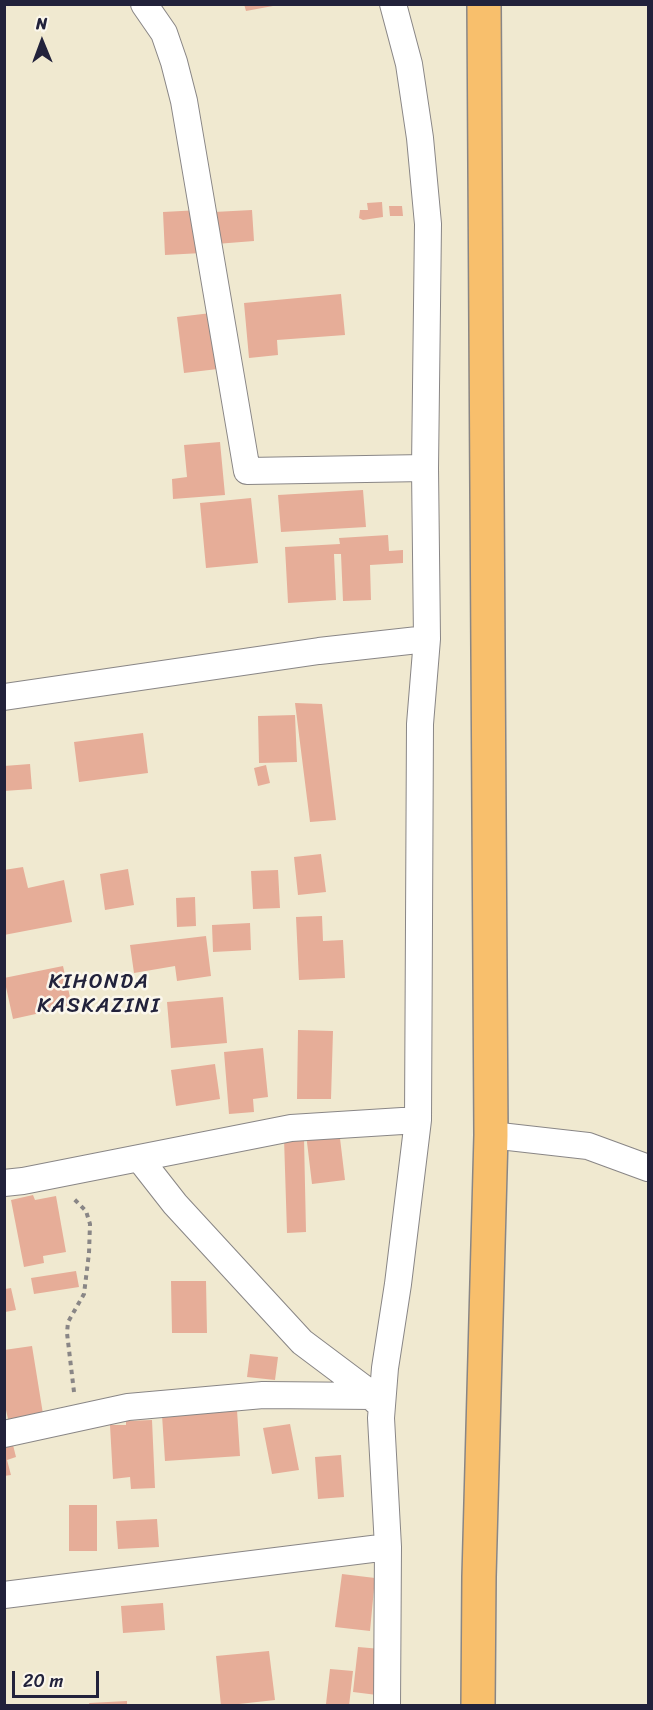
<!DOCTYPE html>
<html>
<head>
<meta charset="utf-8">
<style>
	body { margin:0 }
	#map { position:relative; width:653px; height:1710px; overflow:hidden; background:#f0e9d0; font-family:Sriracha,sans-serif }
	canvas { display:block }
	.frame { position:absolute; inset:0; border:6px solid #22223b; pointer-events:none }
	.north { position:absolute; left:12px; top:12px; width:60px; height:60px; -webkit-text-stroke:4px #fbf7ec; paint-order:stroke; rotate:359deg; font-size:16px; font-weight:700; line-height:24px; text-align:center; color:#22223b }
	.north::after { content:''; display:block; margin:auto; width:21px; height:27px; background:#22223b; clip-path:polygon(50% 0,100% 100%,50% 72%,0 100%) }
	.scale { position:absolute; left:12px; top:1671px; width:87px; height:27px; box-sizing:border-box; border:3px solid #22223b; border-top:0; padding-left:8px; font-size:18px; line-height:21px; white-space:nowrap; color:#22223b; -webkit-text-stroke:4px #fbf7ec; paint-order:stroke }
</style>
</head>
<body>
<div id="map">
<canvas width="653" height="1710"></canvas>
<div class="frame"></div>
<div class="north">N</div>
<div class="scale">20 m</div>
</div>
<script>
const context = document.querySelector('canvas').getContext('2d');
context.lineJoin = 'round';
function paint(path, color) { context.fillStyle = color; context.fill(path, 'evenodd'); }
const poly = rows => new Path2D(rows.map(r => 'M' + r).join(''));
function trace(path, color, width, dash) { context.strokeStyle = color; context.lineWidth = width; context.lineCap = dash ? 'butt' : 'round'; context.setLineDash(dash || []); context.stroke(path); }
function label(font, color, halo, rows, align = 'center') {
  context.font = font + ' Sriracha,sans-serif'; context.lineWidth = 5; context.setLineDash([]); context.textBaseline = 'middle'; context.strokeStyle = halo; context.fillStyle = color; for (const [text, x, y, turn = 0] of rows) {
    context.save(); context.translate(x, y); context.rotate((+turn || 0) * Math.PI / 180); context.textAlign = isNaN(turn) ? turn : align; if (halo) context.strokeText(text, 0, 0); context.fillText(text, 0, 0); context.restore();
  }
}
const building = poly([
	[244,4,273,4,273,6,246,11],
	[382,202,383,217,363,220,359,218,360,210,368,210,367,203],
	[389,206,402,206,403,216,390,216],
	[200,210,202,253,165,255,163,212],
	[252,210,254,241,216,244,214,212],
	[341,294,345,335,277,340,278,355,249,358,244,303],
	[220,312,226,368,184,373,177,317],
	[220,442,225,495,173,499,172,479,187,477,184,445],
	[363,490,366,527,281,532,278,495],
	[251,498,258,563,206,568,200,503],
	[388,535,389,551,403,550,403,563,370,565,371,600,343,601,341,554,334,554,336,600,288,603,285,547,340,544,339,538],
	[295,703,322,704,336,820,310,822],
	[295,715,297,762,259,763,258,716],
	[143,733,148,773,79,782,74,742],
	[30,764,32,789,4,791,4,766],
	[266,765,270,783,258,786,254,768],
	[321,854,326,892,298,895,294,857],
	[23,867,28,888,64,880,72,922,4,935,4,870],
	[128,869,134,905,105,910,100,874],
	[278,870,280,908,253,909,251,871],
	[195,897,196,926,177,927,176,898],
	[322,916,323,941,343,940,345,978,299,980,296,917],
	[250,923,251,950,213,952,212,925],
	[206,936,211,976,177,981,175,966,134,973,130,945],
	[63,966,72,1006,13,1019,4,978],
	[223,997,227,1043,171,1048,167,1002],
	[298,1030,333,1031,331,1099,297,1099],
	[263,1048,268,1097,253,1099,254,1112,229,1114,224,1052],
	[215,1064,220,1099,176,1106,171,1070],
	[339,1130,345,1180,312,1184,306,1134],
	[284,1138,304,1138,306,1232,287,1233],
	[33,1195,35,1200,56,1196,66,1252,43,1256,44,1263,24,1267,11,1200],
	[76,1271,79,1287,34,1294,31,1278],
	[171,1281,206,1281,207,1333,172,1333],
	[11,1288,16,1310,5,1312,5,1289],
	[32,1346,43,1414,8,1419,4,1401,4,1350],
	[250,1354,278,1357,275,1380,247,1377],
	[237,1410,240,1456,165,1461,162,1415],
	[152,1420,155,1488,131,1489,130,1477,113,1479,110,1425,126,1425,126,1421],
	[290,1424,299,1470,272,1474,263,1428],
	[13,1445,16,1457,7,1460,11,1475,4,1476,4,1447],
	[341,1455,344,1497,318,1499,315,1457],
	[69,1505,97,1505,97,1551,69,1551],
	[157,1519,159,1547,118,1549,116,1521],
	[342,1574,375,1578,370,1631,335,1627],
	[163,1603,165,1630,123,1633,121,1606],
	[358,1647,381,1649,377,1695,353,1692],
	[269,1651,275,1700,221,1706,216,1656],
	[330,1669,353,1671,349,1706,326,1704],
	[127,1701,127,1706,90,1706,89,1703]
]);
const path = poly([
	[74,1392,67,1333,68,1322,84,1294,89,1253,90,1224,86,1211,74,1199]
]);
const street = poly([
	[144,4,164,33,174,62,184,101,247,471,425,468],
	[4,697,319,651,427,639],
	[491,1135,588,1146,648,1168],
	[139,1158,175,1204,302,1342,374,1396,376,1401],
	[4,1183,23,1181,291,1128,418,1120],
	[4,1434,128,1407,263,1395,374,1396],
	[4,1595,388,1547],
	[387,1706,388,1547,381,1418,385,1368,398,1284,418,1120,420,724,427,639,425,468,428,224,420,138,409,64,393,4]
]);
const highway = poly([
	[478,1706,479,1577,491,1135,484,4]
]);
const quarterNames = [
	["KIHONDA",99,983],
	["KASKAZINI",99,1007]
];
paint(building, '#e6ad98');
trace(street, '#898686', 28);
trace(highway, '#898686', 36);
trace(path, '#898686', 4, [4.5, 4.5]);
trace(street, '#fff', 26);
trace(highway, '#f8bf6c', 33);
context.letterSpacing = '1.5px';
label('21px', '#22223b', '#fbf7ec', quarterNames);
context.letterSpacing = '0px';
</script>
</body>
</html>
